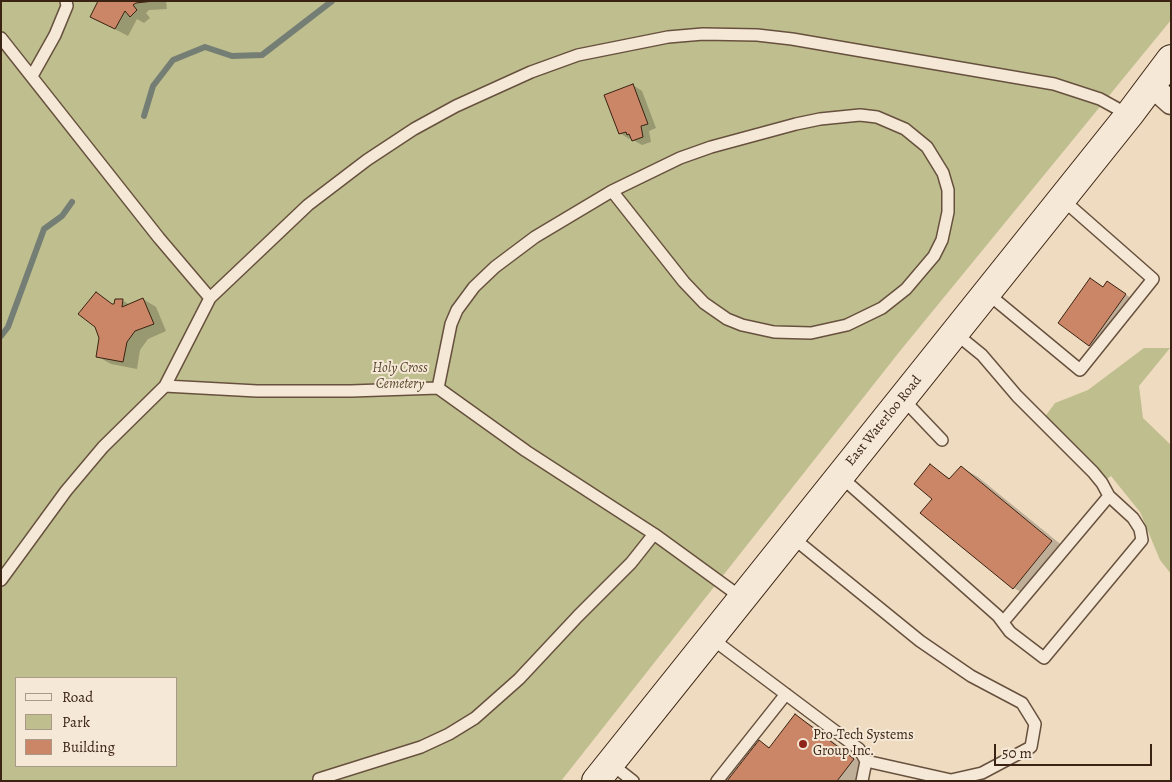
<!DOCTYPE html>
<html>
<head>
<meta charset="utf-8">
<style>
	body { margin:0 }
	#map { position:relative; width:1172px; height:782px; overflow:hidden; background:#efdbc0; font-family:Alegreya,serif }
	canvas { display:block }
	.frame { position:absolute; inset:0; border:2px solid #3a2312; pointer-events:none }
	.legend { position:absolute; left:15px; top:677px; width:162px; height:90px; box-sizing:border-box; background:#f5e8d6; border:1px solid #a98; margin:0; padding:6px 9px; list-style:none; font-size:15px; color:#3a2312 }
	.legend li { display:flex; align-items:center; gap:10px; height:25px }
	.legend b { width:25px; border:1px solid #a98 }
	.scale { position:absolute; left:994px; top:744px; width:158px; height:22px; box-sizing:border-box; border:2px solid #3a2312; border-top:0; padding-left:6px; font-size:15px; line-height:18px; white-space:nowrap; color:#3a2312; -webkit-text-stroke:4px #f5e8d6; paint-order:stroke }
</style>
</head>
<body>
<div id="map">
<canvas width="1172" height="782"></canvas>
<div class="frame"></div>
<ul class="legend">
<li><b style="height:6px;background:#f5e8d6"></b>Road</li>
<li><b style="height:14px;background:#bfbe8e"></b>Park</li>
<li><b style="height:14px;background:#cb8667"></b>Building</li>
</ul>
<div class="scale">50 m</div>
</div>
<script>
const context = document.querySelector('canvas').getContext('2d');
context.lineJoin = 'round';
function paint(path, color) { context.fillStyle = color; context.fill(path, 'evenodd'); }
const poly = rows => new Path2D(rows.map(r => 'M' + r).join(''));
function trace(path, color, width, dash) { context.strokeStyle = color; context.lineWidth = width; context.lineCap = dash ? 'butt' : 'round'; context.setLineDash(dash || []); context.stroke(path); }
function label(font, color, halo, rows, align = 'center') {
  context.font = font + ' Alegreya,serif'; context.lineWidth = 4; context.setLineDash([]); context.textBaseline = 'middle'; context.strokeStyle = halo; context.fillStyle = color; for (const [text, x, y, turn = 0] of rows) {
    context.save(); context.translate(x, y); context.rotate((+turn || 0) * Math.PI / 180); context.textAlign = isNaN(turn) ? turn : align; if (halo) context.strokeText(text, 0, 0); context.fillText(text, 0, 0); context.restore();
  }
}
const green = poly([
	[1,1,1171,1,1171,20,900,351,561,781,1,781],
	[16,678,176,678,176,766,16,766],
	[1144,348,1170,348,1139,386,1143,418,1171,445,1171,574,1160,560,1140,512,1111,476,1102,482,1044,418,1055,403,1088,390]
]);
const shadow = poly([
	[99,1,166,1,167,9,149,10,146,13,150,18,144,23,137,19,128,36,92,17],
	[633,85,642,91,656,128,649,131,651,142,642,145,633,140,632,137,629,139,620,133],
	[1091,280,1104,287,1108,282,1138,303,1103,352,1089,345],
	[96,293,115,306,122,300,130,305,143,299,156,307,166,331,148,339,140,350,137,369,111,364,97,356,101,338,96,326],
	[931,466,951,479,961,467,978,477,1069,551,1031,598,1014,588,934,499],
	[796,716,813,726,870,770,862,781,728,781,759,741,771,748]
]);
const stream = poly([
	[144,116,153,86,173,60,205,47,232,56,262,55,332,1],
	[1,336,8,327,44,229,62,216,72,202]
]);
const building = poly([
	[98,1,154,1,136,3,133,5,137,10,130,17,125,11,115,29,90,17,98,1],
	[633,84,648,124,641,126,643,137,632,141,629,134,627,135,626,132,619,134,604,95,633,84],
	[1090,278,1103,287,1107,281,1126,294,1089,346,1058,323,1090,278],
	[96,292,112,304,114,304,115,299,123,299,122,307,143,298,154,324,135,331,127,342,123,362,96,357,99,338,95,327,78,314,96,292],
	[930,464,949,479,961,466,1052,541,1013,589,920,513,932,499,914,484,930,464],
	[795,714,854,759,837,781,727,781,759,740,769,748,795,714]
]);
const lane = poly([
	[1,38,159,238,210,298],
	[32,76,55,35,67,6,66,1],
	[987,293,1080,370,1153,279,1062,199],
	[955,333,982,355,1017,396,1093,472,1102,483,1109,496],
	[165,386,210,298,308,205,367,160,414,129,456,106,531,72,578,55,668,37,703,34,757,35,792,39,1054,84,1100,99,1129,115],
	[438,388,451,324,457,310,474,287,495,267,535,237,612,191,680,158,711,147,796,124,820,119,860,115,877,117,905,129,927,147,943,173,948,190,948,212,942,240,934,256,906,289,882,308,847,325,811,333,774,332,742,325,727,319,704,303,684,282,612,191],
	[902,398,942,440],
	[840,476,998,616,1010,632,1044,658,1142,540,1140,529,1133,518,1109,496,1003,622],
	[792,537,920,641,971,676,1022,703,1035,724,1031,747,982,773,951,780,866,761],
	[1,580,66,491,103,447,165,386,257,391,351,391,438,388,526,451,654,534,742,598],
	[711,638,859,749,866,761,862,781],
	[610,763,633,781],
	[319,781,319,779,421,747,449,734,475,718,519,679,578,616,631,563,654,534],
	[717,781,786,694]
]);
const street = poly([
	[1151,85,1171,103]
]);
const secondary = poly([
	[596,781,1129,115,1171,59]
]);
const markers = [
	[803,744,5,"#8f2418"]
];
const parkNames = [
	["Holy Cross",400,369],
	["Cemetery",400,385]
];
const streetNames = [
	["East Waterloo Road",884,421,-51]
];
const poiNames = [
	["Pro-Tech Systems",813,736],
	["Group Inc.",813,752]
];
paint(green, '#bfbe8e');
paint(shadow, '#0003');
trace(stream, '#747e74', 6);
paint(building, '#cb8667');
trace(building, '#3a2312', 1);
trace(lane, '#67513e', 14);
trace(street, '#67513e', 25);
trace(secondary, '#3a2312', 30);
trace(lane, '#f5e8d6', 11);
trace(street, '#f5e8d6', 22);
trace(secondary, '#f5e8d6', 28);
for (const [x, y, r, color] of markers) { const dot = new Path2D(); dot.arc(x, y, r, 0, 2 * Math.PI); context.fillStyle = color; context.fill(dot); trace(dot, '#f5e8d6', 2); }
label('italic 14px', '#5b4a31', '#f5e8d6', parkNames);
label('14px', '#3a2312', '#f5e8d6', streetNames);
label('14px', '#3a2312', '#f5e8d6', poiNames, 'left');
</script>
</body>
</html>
